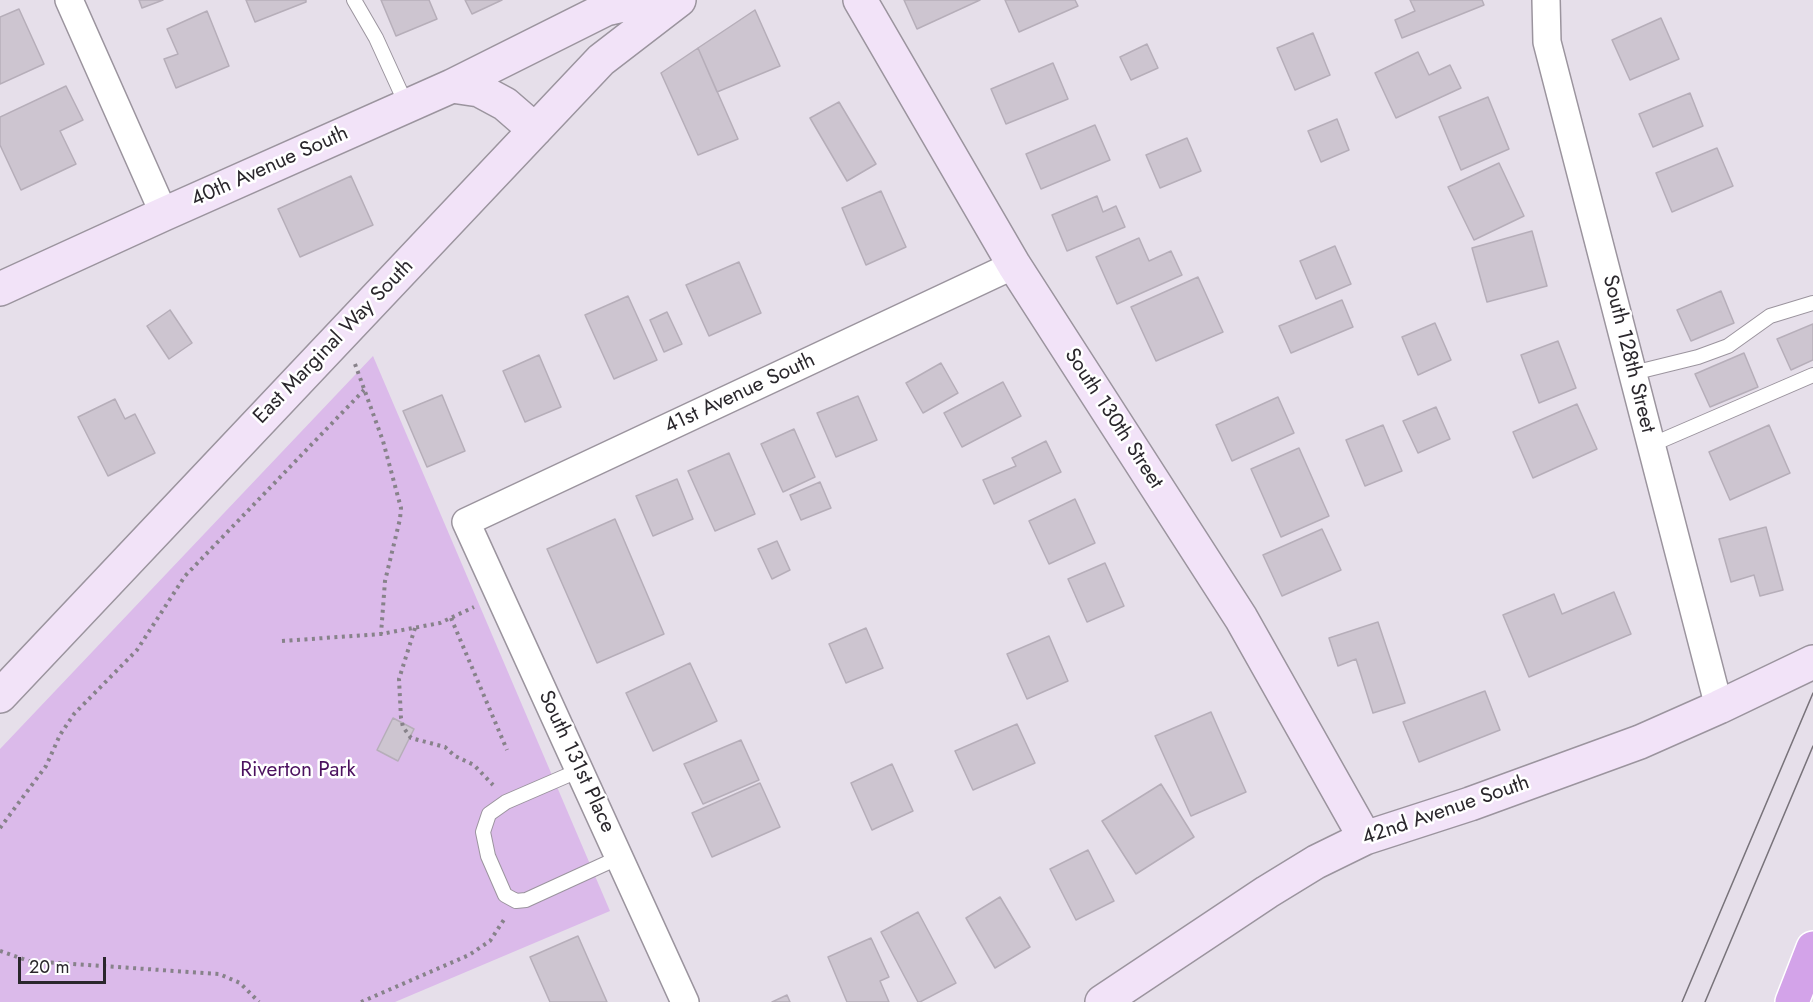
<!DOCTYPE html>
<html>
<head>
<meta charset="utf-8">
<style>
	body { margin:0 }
	#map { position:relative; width:1813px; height:1002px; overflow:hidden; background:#e6dfea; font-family:Jost,sans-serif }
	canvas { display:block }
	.scale { position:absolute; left:18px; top:957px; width:88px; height:27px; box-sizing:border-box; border:3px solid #2a272c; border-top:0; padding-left:8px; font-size:18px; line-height:21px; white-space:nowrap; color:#2a272c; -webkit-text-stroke:4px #fff; paint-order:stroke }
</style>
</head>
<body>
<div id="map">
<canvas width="1813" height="1002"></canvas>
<div class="scale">20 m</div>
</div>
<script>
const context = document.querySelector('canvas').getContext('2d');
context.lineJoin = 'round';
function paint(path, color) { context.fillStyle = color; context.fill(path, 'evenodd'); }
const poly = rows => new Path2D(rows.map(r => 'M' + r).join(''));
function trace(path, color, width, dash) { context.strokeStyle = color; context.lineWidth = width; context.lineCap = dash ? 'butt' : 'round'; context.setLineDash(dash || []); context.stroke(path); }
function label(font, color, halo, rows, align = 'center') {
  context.font = font + ' Jost,sans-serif'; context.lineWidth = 5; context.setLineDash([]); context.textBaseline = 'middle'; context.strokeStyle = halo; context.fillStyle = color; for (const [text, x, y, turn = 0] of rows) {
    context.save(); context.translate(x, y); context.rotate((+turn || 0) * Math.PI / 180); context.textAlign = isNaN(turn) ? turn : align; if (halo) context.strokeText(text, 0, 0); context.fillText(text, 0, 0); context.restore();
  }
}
const green = poly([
	[373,356,610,911,395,1002,0,1002,0,749]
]);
const building = poly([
	[139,0,163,0,142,8,139,0],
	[246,0,306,0,306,2,255,22,246,0],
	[381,0,429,0,437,19,396,36,381,0],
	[465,0,502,0,472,14,465,0],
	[904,0,980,0,917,29,904,0],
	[1005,0,1075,0,1078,6,1019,32,1005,0],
	[1410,0,1482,0,1484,5,1402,38,1395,20,1415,11,1410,0],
	[19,9,44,64,0,84,0,17,19,9],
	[755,10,780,66,717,92,698,48,755,10],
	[207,11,229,66,176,88,164,59,178,54,167,29,207,11],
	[1661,18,1679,59,1630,80,1612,40,1661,18],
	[1313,33,1330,75,1295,90,1277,48,1313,33],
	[1147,44,1158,68,1131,80,1120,57,1147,44],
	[698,48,738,139,698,155,661,73,698,48],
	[1418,52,1429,75,1450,65,1461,88,1396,118,1375,73,1418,52],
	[1053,63,1068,99,1006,124,991,89,1053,63],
	[66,86,83,120,60,131,76,164,21,190,0,145,0,117,66,86],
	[1690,93,1703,126,1653,147,1639,114,1690,93],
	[1488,97,1509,149,1461,170,1439,117,1488,97],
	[839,102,876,164,847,181,810,118,839,102],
	[1337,119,1349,150,1321,162,1308,131,1337,119],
	[1095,125,1110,160,1041,189,1026,154,1095,125],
	[1187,138,1201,171,1160,188,1146,155,1187,138],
	[1717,148,1733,186,1672,212,1656,173,1717,148],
	[1499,163,1524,216,1474,240,1448,187,1499,163],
	[351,176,373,225,300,257,278,209,351,176],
	[881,191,906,247,866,265,842,208,881,191],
	[1097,196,1103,212,1116,206,1125,227,1067,251,1052,215,1097,196],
	[1532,231,1547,286,1487,302,1472,248,1532,231],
	[1139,238,1149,261,1171,251,1182,275,1117,304,1096,257,1139,238],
	[1335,246,1351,284,1316,299,1300,261,1335,246],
	[739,262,761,313,709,336,686,285,739,262],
	[1198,277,1223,332,1156,361,1131,307,1198,277],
	[1721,291,1734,323,1691,341,1677,310,1721,291],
	[628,296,657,360,614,379,585,315,628,296],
	[1342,300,1353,327,1291,353,1279,326,1342,300],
	[170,310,192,343,169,359,147,326,170,310],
	[667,312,682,344,664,352,650,320,667,312],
	[1435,323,1451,360,1418,375,1402,337,1435,323],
	[1813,324,1813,360,1791,370,1777,339,1813,324],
	[1558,341,1576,388,1539,403,1521,355,1558,341],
	[1744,353,1758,387,1710,407,1695,374,1744,353],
	[539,355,561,407,525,422,503,371,539,355],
	[941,363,958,393,923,413,906,383,941,363],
	[1003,382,1021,416,962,447,944,413,1003,382],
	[442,395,465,451,427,467,403,411,442,395],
	[858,396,877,440,836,457,817,413,858,396],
	[1278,397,1294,433,1232,461,1216,425,1278,397],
	[115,399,125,419,135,414,155,453,108,476,78,417,115,399],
	[1577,404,1597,449,1533,478,1513,432,1577,404],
	[1436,407,1450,439,1418,453,1403,421,1436,407],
	[1383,425,1402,471,1365,486,1346,440,1383,425],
	[1769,425,1790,473,1730,500,1709,452,1769,425],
	[794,429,815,477,783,492,761,444,794,429],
	[1046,441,1061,472,994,504,983,480,1016,466,1012,458,1046,441],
	[1299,448,1329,516,1281,537,1251,469,1299,448],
	[729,453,755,514,715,531,688,471,729,453],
	[677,479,693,519,653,536,636,496,677,479],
	[820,482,831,508,801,520,790,495,820,482],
	[1075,499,1095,543,1049,564,1029,521,1075,499],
	[615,519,664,634,597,663,547,549,615,519],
	[1766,527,1783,590,1760,596,1754,575,1731,582,1719,539,1766,527],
	[1322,529,1341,570,1282,596,1263,555,1322,529],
	[777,541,790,570,772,579,758,549,777,541],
	[1105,563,1124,606,1087,622,1068,579,1105,563],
	[1614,592,1631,634,1529,677,1503,615,1554,594,1562,614,1614,592],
	[1378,622,1405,703,1373,713,1356,659,1338,666,1329,638,1378,622],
	[866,628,883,668,846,683,829,644,866,628],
	[1049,636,1068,681,1027,699,1007,654,1049,636],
	[690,663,717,721,653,751,626,693,690,663],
	[1485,691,1500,730,1419,762,1403,722,1485,691],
	[1211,712,1246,792,1191,816,1155,736,1211,712],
	[393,718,414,729,398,761,377,750,393,718],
	[1017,724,1035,763,973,790,955,751,1017,724],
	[741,740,759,780,703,804,684,764,741,740],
	[892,764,913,811,872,830,851,783,892,764],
	[760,783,780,827,712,857,692,813,760,783],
	[1161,784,1194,837,1136,874,1102,821,1161,784],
	[1088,850,1114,901,1076,920,1050,869,1088,850],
	[1000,897,1030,947,995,968,966,918,1000,897],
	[918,912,956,983,920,1002,918,1002,881,932,918,912],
	[578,936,607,1002,550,1002,530,957,578,936],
	[871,938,889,977,880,981,889,1002,847,1002,828,957,871,938],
	[787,995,790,1002,772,1002,787,995]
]);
const path = poly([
	[355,364,383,441,401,508,400,519,385,581,381,634],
	[451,618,507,750],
	[415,628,399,679,401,718,403,727,411,738,445,747,455,756,474,765,493,785],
	[282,641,381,634,440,623,474,607],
	[0,828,46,766,60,735,74,714,137,650,185,576,364,390],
	[0,951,29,961,219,974,240,983,259,1002],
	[361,1002,469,955,490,941,505,918]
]);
const lane = poly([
	[354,0,376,38,407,106],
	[1633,373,1698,357,1728,346,1770,316,1813,303],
	[1651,445,1813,375],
	[580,770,506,802,489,814,483,832,488,856,505,895,516,901,526,900,620,857]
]);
const street = poly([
	[69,0,164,214],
	[1546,0,1547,42,1719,707],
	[685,1002,466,522,1014,265]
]);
const secondary = poly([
	[860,0,1014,265,1241,618,1365,838],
	[452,86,606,9,646,0],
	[0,289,164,214,452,86,479,90,505,104,535,130],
	[0,696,601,60,679,0],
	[1102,1002,1267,892,1316,862,1365,838,1470,804,1640,742,1719,707,1813,662]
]);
const highway = poly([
	[1792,1002,1813,948]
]);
const tram = poly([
	[1682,1002,1813,693],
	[1705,1002,1813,746]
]);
const streetNames = [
	["40th Avenue South",270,167,-24],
	["East Marginal Way South",334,342,-46],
	["South 128th Street",1628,354,76],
	["41st Avenue South",740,394,-25],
	["South 130th Street",1113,419,57],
	["South 131st Place",576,762,65],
	["42nd Avenue South",1446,811,-19]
];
const parkNames = [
	["Riverton Park",298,771]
];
paint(green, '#dbbaea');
paint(building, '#cdc5d0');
trace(building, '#b6aeb9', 1.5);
trace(lane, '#9b949e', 16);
trace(street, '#9b949e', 30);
trace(secondary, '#9b949e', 36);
trace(highway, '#fff', 36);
trace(path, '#87828a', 4, [3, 4.5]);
trace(lane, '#fff', 14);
trace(street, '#fff', 27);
trace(secondary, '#f2e3f8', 33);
trace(highway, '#d3a3e9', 33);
trace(tram, '#78737a', 1.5);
label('21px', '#2a272c', '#fff', streetNames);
label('21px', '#4b115f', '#fff', parkNames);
</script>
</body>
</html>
